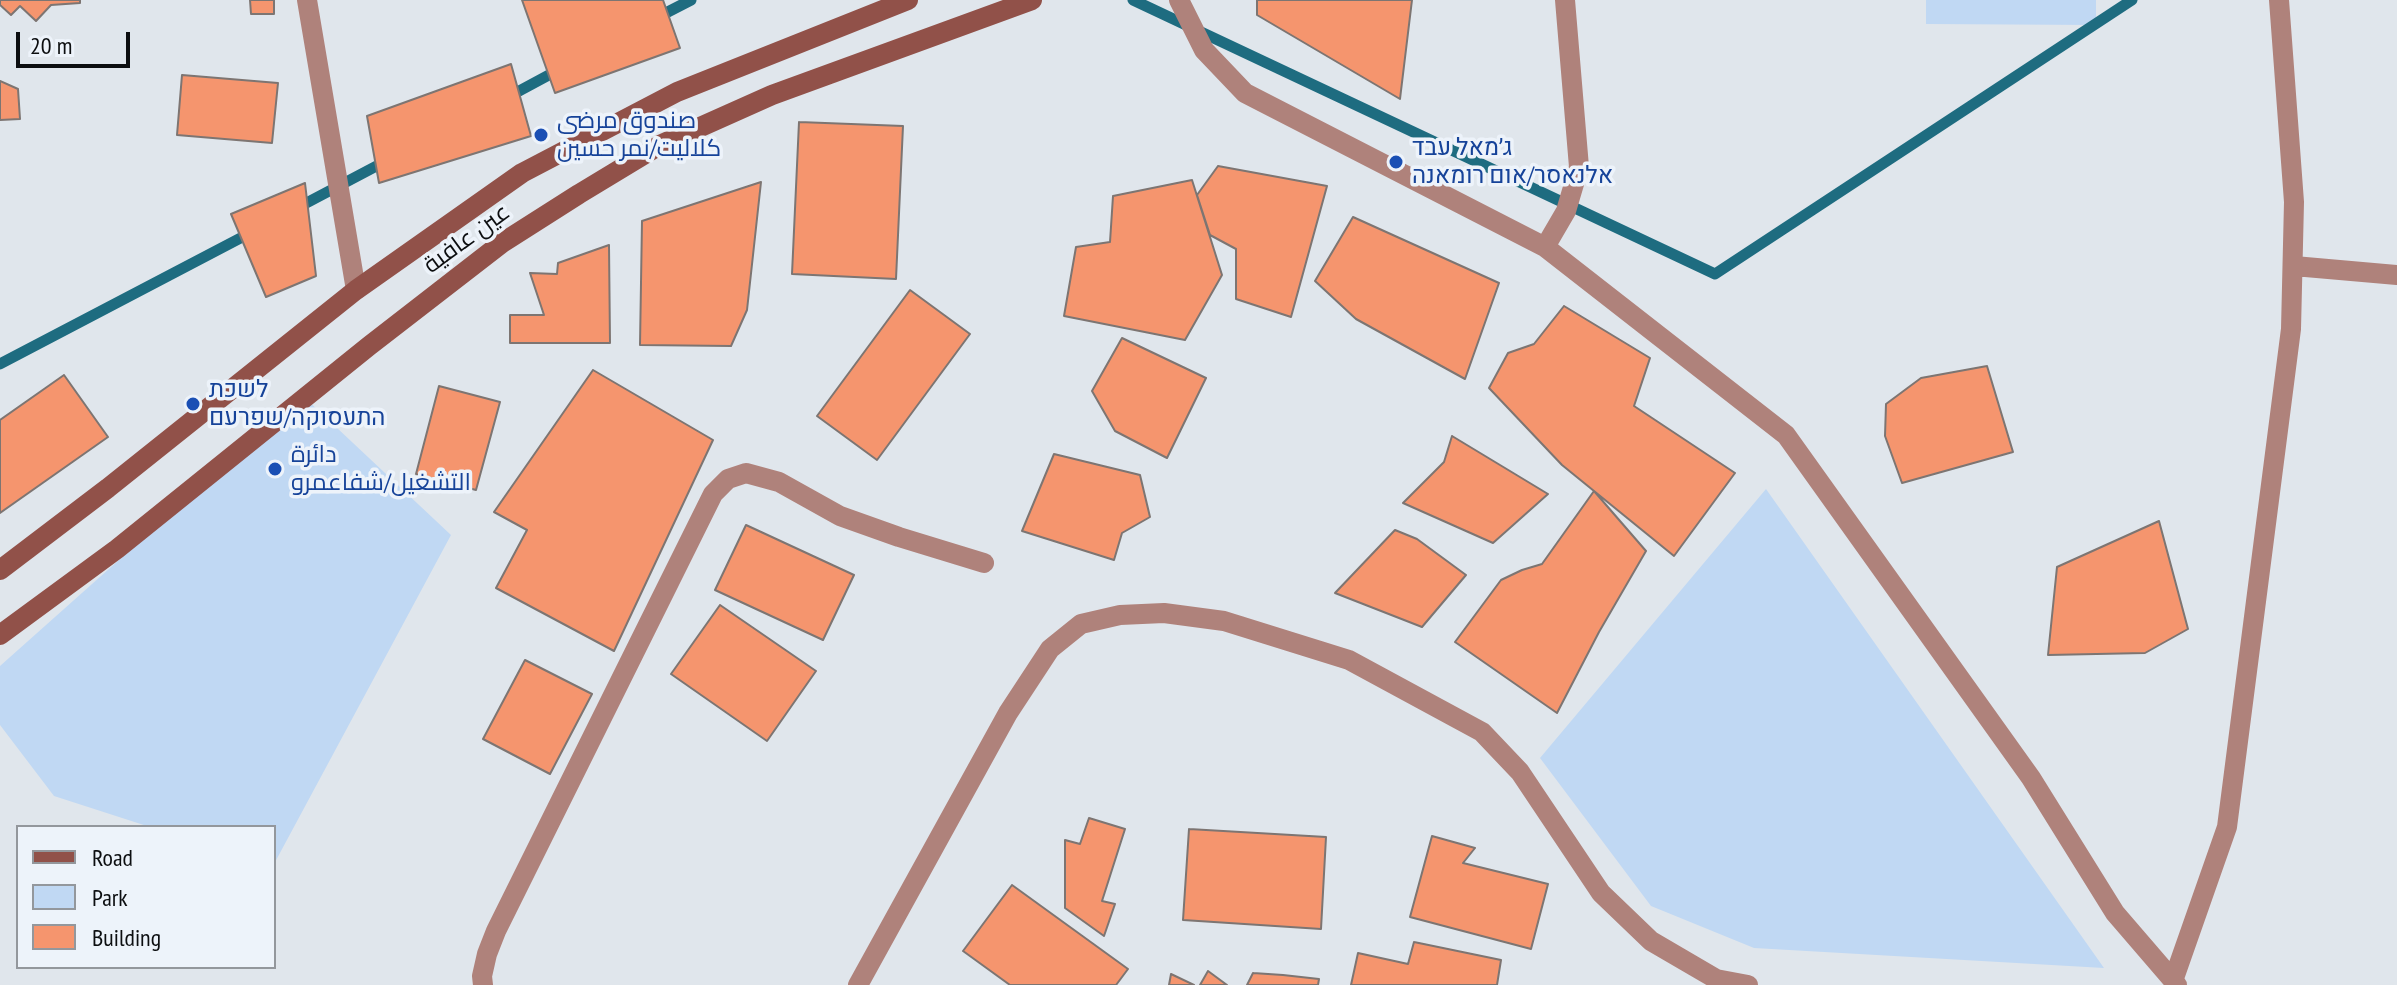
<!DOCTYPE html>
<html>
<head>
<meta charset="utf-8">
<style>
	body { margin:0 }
	#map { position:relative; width:2397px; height:985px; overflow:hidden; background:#e0e6ec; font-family:"PT Sans Narrow",sans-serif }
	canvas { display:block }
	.legend { position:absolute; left:16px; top:825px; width:260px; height:144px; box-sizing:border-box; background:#edf3fa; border:2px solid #93979c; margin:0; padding:10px 14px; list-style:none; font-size:24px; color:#0c0e10 }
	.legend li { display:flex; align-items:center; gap:16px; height:40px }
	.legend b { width:40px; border:2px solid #93979c }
	.scale { position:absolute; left:16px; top:32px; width:114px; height:36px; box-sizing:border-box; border:4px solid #0c0e10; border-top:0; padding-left:10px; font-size:24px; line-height:28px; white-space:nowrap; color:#0c0e10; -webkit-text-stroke:6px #edf3fa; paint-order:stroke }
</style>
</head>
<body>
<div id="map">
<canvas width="2397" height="985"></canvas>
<ul class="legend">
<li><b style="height:10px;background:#915149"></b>Road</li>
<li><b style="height:22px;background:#c0d8f3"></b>Park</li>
<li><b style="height:22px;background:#f5956e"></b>Building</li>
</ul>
<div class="scale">20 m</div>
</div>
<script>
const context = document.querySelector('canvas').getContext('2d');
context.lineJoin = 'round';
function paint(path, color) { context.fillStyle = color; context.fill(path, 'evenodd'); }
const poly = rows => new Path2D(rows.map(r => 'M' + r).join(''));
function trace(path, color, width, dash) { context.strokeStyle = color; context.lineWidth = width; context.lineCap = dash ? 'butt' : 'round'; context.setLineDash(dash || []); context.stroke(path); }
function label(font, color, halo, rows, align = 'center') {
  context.font = font + ' "PT Sans Narrow",Cairo,Heebo,sans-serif'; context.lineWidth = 7; context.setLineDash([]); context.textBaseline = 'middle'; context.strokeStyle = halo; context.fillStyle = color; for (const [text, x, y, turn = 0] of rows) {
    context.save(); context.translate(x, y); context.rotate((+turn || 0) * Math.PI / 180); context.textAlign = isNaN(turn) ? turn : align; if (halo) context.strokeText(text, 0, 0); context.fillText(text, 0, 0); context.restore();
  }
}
const green = poly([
	[1926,0,2096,0,2096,25,1926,24],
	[303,396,451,535,274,864,274,827,150,827,54,796,0,725,0,666],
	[1766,489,2104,968,1754,948,1651,906,1540,758]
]);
const stream = poly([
	[1133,0,1715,274,2132,0],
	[656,18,691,0],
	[508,97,560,69],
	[295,209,386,161],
	[0,364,252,232]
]);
const building = poly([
	[0,0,80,0,80,3,51,5,36,21,20,6,11,15,0,5,0,0],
	[250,0,274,0,274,14,251,14,250,0],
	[522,0,663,0,680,48,555,93,522,0],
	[1257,0,1412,0,1400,99,1257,15,1257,0],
	[511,64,531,136,379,183,367,116,511,64],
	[182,75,278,83,272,143,177,135,182,75],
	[0,81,18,89,20,119,0,120,0,81],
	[799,122,903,126,896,279,792,274,799,122],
	[1218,166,1327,186,1291,317,1236,299,1236,249,1210,235,1197,195,1218,166],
	[1192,180,1222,275,1185,340,1064,316,1076,247,1110,242,1113,196,1192,180],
	[761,182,747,310,731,346,640,345,642,221,761,182],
	[305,183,316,276,266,297,231,214,305,183],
	[1353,217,1499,283,1465,379,1356,319,1315,281,1353,217],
	[609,245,610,343,510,343,510,315,544,315,530,273,557,274,558,263,609,245],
	[910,290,970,334,877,460,817,416,910,290],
	[1564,306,1650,358,1634,406,1735,473,1674,556,1562,465,1489,388,1508,353,1534,344,1564,306],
	[1122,338,1206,378,1167,458,1115,431,1092,391,1122,338],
	[1987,366,2013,452,1902,483,1885,436,1886,404,1921,378,1987,366],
	[593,370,713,440,614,651,496,588,527,530,494,512,593,370],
	[64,375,108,437,0,513,0,420,64,375],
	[439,386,500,402,476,490,416,474,439,386],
	[1452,436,1548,494,1493,543,1403,503,1444,462,1452,436],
	[1054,454,1140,475,1150,517,1122,533,1114,560,1022,531,1054,454],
	[1594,491,1646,551,1599,632,1557,713,1455,642,1501,580,1522,570,1542,564,1594,491],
	[2159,521,2188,629,2145,653,2048,655,2057,567,2159,521],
	[746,525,854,575,823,640,715,590,746,525],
	[1395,530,1417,539,1466,575,1422,627,1335,593,1395,530],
	[720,605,816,671,767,741,671,674,720,605],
	[525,660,592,694,550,774,483,739,525,660],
	[1089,818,1125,829,1102,901,1115,904,1104,936,1065,908,1065,840,1080,844,1089,818],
	[1189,829,1326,837,1321,929,1183,920,1189,829],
	[1432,836,1475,848,1463,863,1548,884,1531,949,1410,917,1432,836],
	[1012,885,1128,969,1116,985,1010,985,963,951,1012,885],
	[1414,942,1501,960,1497,985,1351,985,1358,953,1408,964,1414,942],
	[1208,971,1227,985,1200,985,1208,971],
	[1253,973,1283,975,1319,979,1318,985,1247,985,1253,973],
	[1171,974,1194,985,1169,985,1171,974]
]);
const minor = poly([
	[307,0,356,290],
	[1179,0,1204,50,1245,93,1545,247,1786,435,2031,778,2115,913,2177,985],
	[1545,247,1566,211,1579,167,1565,0],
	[2294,266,2397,275],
	[2173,981,2227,827,2291,329,2294,202,2279,0],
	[483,985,482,976,487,954,496,931,713,494,728,479,746,473,779,482,840,516,899,537,984,563],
	[858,985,1008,713,1050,649,1081,624,1120,615,1164,613,1224,621,1349,660,1482,732,1520,772,1601,893,1651,941,1716,979,1748,985]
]);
const secondary = poly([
	[0,570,108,488,356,290,522,173,677,92,908,0],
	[0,635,117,549,369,346,502,243,579,194,660,145,772,95,1032,0]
]);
const markers = [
	[541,135,8,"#1a4fb4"],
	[1396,162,8,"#1a4fb4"],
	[193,404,8,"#1a4fb4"],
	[275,469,8,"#1a4fb4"]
];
const transitNames = [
	["صندوق مرضى",557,121],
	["كلاليت/نمر حسين",557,149],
	["ג׳מאל עבד",1412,148],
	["אלנאסר/אום רומאנה",1412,176],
	["לשכת",209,390],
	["התעסוקה/שפרעם",209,418],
	["دائرة",291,455],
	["التشغيل/شفاعمرو",291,483]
];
const streetNames = [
	["عين عافية",467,239,-36]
];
paint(green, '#c0d8f3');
trace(stream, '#1e6c80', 11);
paint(building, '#f5956e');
trace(building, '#7d7572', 2);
trace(minor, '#af827b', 20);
trace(secondary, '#915149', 20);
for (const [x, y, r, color] of markers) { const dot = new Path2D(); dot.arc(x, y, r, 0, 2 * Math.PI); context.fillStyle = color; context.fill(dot); trace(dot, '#edf3fa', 3); }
label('24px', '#164399', '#edf3fa', transitNames, 'left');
label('24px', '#0c0e10', '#edf3fa', streetNames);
</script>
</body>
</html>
